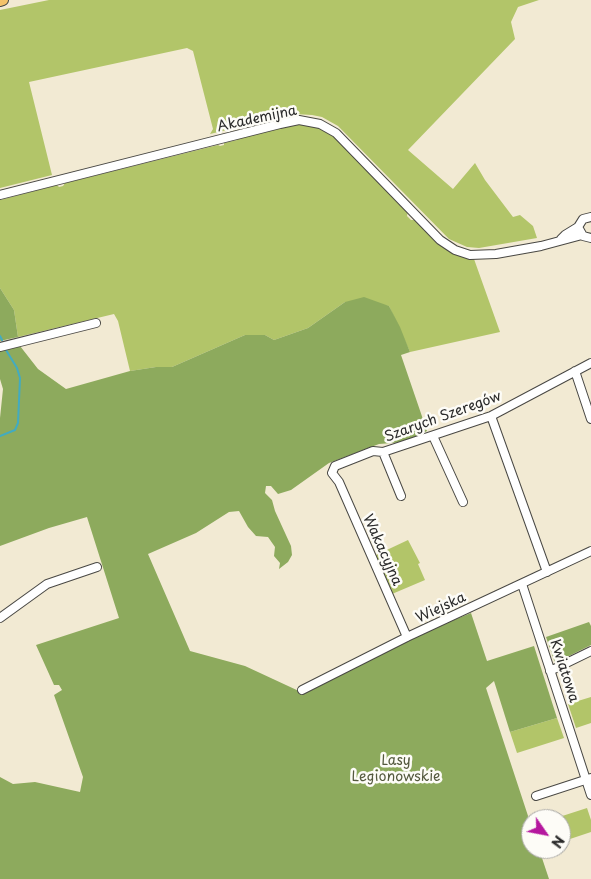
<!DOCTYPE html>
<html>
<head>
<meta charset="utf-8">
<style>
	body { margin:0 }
	#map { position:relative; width:591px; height:879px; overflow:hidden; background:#f2ead3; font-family:"Playpen Sans",sans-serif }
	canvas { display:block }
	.north { position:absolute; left:521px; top:809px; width:50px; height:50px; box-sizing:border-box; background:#fdfcf7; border:1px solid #a9a8a5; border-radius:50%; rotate:123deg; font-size:14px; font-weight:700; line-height:20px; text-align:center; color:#2b2b2b }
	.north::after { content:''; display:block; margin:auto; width:18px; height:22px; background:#b5179e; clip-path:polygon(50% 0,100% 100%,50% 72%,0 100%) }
</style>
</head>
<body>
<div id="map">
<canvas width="591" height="879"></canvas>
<div class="north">N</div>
</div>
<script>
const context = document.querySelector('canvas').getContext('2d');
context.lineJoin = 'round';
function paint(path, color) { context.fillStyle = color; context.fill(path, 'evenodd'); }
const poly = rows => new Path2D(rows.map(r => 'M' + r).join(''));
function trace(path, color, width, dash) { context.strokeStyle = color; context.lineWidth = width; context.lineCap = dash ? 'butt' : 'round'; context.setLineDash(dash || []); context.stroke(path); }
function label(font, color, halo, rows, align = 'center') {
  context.font = font + ' "Playpen Sans",sans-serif'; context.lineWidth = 5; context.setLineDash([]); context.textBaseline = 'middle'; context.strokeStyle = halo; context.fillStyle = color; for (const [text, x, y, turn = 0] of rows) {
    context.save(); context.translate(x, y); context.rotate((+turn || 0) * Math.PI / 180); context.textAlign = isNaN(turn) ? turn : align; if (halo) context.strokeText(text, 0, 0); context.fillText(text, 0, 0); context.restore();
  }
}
const green = poly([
	[49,0,539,0,518,7,511,22,515,39,408,150,453,189,475,163,485,180,513,217,520,215,533,226,537,238,479,248,467,247,449,239,338,126,322,117,312,115,294,114,210,134,213,129,193,51,187,48,29,82,52,175,0,188,0,10],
	[303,124,320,128,335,137,408,211,407,216,411,220,417,220,449,251,462,257,474,259,500,332,410,352,389,306,345,302,308,328,274,340,265,335,245,335,172,367,156,367,130,371,118,321,114,314,18,337,14,310,0,288,0,200,57,185,59,187,63,186,65,183,218,145,220,146,224,145,224,143,237,140,237,138,262,131],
	[408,540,420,563,418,564,425,580,392,594,374,556],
	[591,697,591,723,576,728,568,704],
	[557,718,564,738,517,753,510,732],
	[587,808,591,820,591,832,561,842,561,819,553,819]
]);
const forest = poly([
	[0,288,14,310,18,337,0,341],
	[364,297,389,306,400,327,410,352,401,355,427,431,405,442,379,444,329,463,291,490,278,494,271,486,266,486,265,493,272,500,275,511,291,546,292,555,288,562,279,569,280,563,274,556,275,547,268,537,256,536,248,527,239,511,229,512,196,533,148,554,190,651,245,666,301,692,444,624,471,613,487,661,534,646,557,718,510,732,494,681,486,688,531,825,531,849,539,849,549,879,0,879,0,777,13,784,35,782,80,792,83,777,54,695,62,690,59,685,54,685,36,645,119,618,87,517,49,528,0,546,0,418,3,389,0,379,0,351,20,346,38,369,66,389,130,371,156,367,172,367,245,335,265,335,274,340,308,328,345,302],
	[589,622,591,626,591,645,555,663,546,637]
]);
const stream = poly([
	[0,336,2,340],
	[0,436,15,430,18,423,20,378,17,368,6,350]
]);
const minor = poly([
	[0,195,280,124,299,120,320,124,336,133,440,240,455,250,470,255,496,254,541,246,582,235],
	[591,217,583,219,578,227,583,236,591,238],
	[561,239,565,235,578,227],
	[0,347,96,323],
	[575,371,591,419],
	[491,416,547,572],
	[433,436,463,502],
	[383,452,401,496],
	[522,584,591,795],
	[0,618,47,584,97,567],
	[407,637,339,482,332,473,335,466,373,451,383,452,491,416,591,363],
	[550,671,591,651],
	[302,690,407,637,591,551],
	[536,796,591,778]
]);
const major = poly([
	[0,1,3,0]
]);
const streetNames = [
	["Akademijna",257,119,-12],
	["Szarych Szeregów",443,417,-20],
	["Wakacyjna",382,550,66],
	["Wiejska",441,608,-25],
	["Kwiatowa",564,671,72]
];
const parkNames = [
	["Lasy",396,761],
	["Legionowskie",396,777]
];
paint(green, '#b2c569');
paint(forest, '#8daa5d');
trace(stream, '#42abc1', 2);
trace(minor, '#494844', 10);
trace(major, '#494844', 12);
trace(minor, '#fff', 8);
trace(major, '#f3c26a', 10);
label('14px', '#2b2b2b', '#fdfcf7', streetNames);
label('14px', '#54593e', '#fdfcf7', parkNames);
</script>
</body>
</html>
